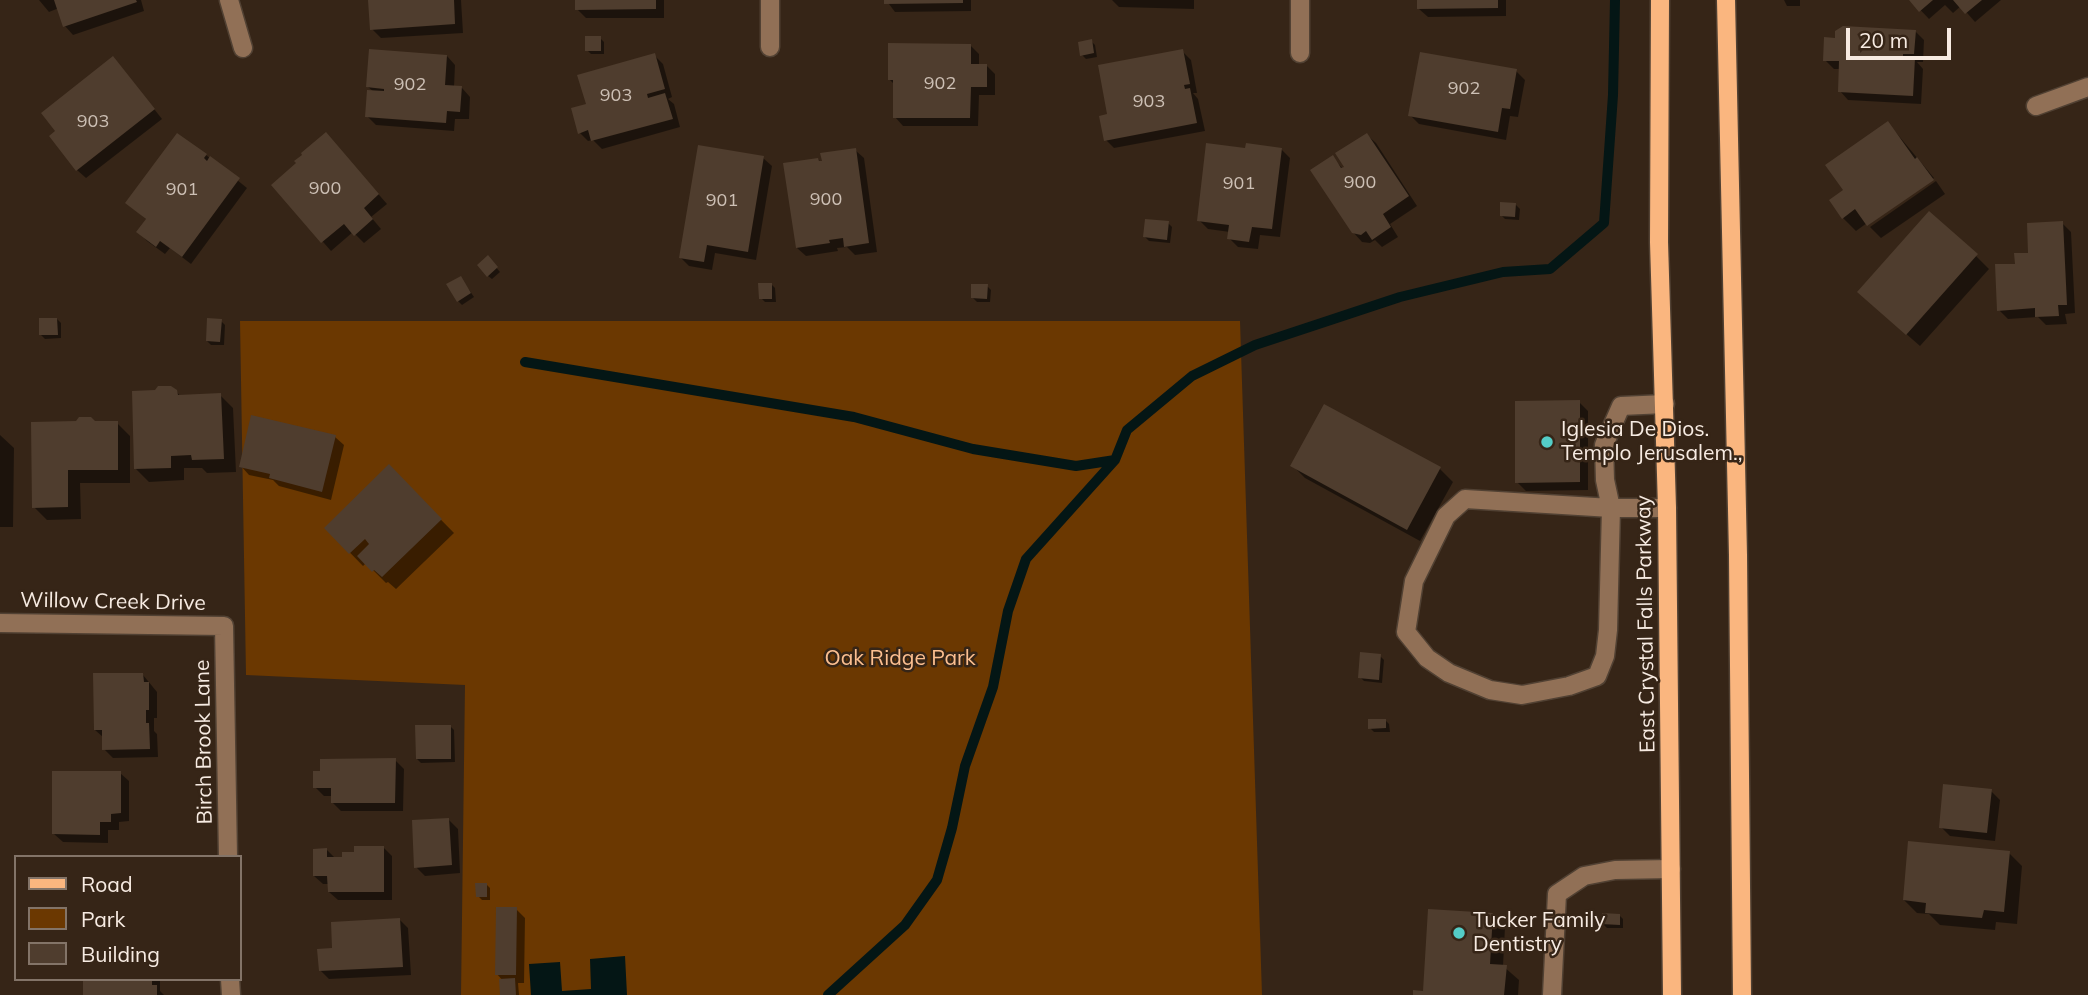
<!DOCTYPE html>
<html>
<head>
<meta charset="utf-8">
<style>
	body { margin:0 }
	#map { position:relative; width:2088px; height:995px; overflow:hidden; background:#362517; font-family:Mulish,sans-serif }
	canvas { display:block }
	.legend { position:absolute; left:14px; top:855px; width:228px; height:126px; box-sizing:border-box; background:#362517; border:2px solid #837468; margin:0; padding:9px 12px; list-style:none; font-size:21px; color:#f7ebe2 }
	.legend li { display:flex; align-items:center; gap:14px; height:35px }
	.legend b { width:35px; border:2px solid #837468 }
	.scale { position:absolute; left:1846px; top:28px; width:105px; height:32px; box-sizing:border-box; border:4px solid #f7ebe2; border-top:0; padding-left:9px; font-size:21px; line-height:24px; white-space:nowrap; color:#f7ebe2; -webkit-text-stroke:5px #362517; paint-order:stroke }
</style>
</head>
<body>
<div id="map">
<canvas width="2088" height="995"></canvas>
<ul class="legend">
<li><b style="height:9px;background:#fab67f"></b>Road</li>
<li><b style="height:19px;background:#6b3801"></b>Park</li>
<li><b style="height:19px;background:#4f3d2e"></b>Building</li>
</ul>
<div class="scale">20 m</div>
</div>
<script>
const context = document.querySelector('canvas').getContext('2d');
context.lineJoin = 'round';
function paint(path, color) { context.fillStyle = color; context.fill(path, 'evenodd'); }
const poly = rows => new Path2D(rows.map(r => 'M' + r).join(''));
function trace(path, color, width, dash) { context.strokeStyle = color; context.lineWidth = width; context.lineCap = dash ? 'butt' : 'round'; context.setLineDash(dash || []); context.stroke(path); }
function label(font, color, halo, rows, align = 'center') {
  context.font = font + ' Mulish,sans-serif'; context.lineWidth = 5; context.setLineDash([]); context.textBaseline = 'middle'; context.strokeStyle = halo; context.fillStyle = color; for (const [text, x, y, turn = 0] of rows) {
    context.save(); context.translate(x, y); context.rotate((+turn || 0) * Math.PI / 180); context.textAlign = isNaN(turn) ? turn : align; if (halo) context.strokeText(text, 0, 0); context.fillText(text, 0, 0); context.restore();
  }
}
const green = poly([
	[240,321,1240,321,1262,995,461,995,465,685,246,675]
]);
const water = poly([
	[625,956,627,995,531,995,529,964,560,962,562,991,591,989,590,959]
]);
const shadow = poly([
	[39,0,141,0,144,11,73,35,65,26,59,8,49,12],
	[370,0,461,0,463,33,381,38,372,29],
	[577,0,664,0,664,18,586,18,577,9],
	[886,0,971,0,971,11,895,12],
	[1112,0,1194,0,1194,9,1119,7],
	[1419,0,1506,0,1506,16,1428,17,1419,9],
	[1784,0,1800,0,1800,6,1787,6],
	[1911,0,2001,0,1975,22,1961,6,1953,13,1945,5,1929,19],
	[1915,31,1924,40,1923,62,1917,62,1923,69,1921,104,1848,100,1840,91,1841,69,1834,69,1825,60],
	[600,38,604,42,604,54,591,54,587,50],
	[1091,41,1095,45,1097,57,1086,59,1082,55],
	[970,45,979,54,979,66,986,65,995,74,995,95,979,95,978,126,903,126,895,117,894,84,889,79],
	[1182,51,1191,60,1197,93,1193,93,1198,99,1205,131,1114,148,1106,140,1109,116],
	[654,55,663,64,672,97,668,99,674,104,680,127,602,149,593,140,588,141,580,133,588,105],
	[447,56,455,65,454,87,462,88,470,97,469,119,455,119,454,131,376,125,367,116,374,92,368,87],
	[121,67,162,119,86,178,77,170],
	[1516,71,1525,80,1518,117,1510,116,1506,140,1419,124,1410,115],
	[1888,123,1934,178,1868,225,1867,223,1856,231,1843,218,1845,191],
	[1367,135,1376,143,1417,206,1390,224,1398,237,1382,247,1375,240,1370,243,1362,242,1353,232,1332,157,1343,169],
	[334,143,387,204,371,217,381,229,364,243,353,232,331,251,273,185],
	[1281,149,1290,158,1280,237,1260,235,1258,249,1238,247,1229,238,1230,232,1208,229,1199,220,1247,150],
	[855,150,864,158,877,252,855,255,847,247,837,248,838,251,806,256,797,248,818,159,821,163],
	[206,155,247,188,191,264,170,248,165,254,147,241,139,232,147,220,127,203],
	[763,158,772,166,756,260,715,253,712,270,689,266,681,258],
	[1936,181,1945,194,1881,238,1870,227],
	[1516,205,1520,209,1519,220,1505,219,1501,215],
	[1168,223,1172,227,1170,243,1149,241,1145,237],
	[2062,223,2071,232,2075,313,2065,314,2067,324,2046,325,2038,317,2008,319,1999,310,2017,265],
	[1976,256,1989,269,1920,346,1872,304],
	[488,258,500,272,492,279,488,276],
	[461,278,474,297,462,305,458,301],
	[771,284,775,288,776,302,765,302,761,298],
	[987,286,991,290,990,302,977,302,973,298],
	[57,319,61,323,61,338,45,339,41,335],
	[221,321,225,325,224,345,211,345,207,341],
	[176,391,181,397,220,395,233,408,236,472,207,473,202,468,184,468,184,480,149,482,136,469],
	[1579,402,1588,411,1588,490,1526,491,1517,482],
	[95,423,117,423,130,436,130,483,80,483,81,519,47,520,34,507],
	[0,435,14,448,13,527,0,527],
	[335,437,344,445,331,500,279,486,273,480,249,475,241,466],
	[1293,466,1440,469,1453,482,1420,541,1305,478],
	[389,467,454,533,396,589,388,582,386,583,366,563,363,566,326,528],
	[1380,656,1384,660,1382,683,1364,681,1360,677],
	[143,675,157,692,157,718,154,718,154,731,157,734,158,757,113,758,104,749,104,738,95,730],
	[1385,720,1389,724,1390,732,1374,732,1370,728],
	[450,726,454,730,455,762,421,763,417,759],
	[395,760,404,769,403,811,341,811,332,802,332,796,324,796,315,787],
	[120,773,129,781,129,821,119,822,119,830,108,830,108,843,63,842,54,834],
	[1991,791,2000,800,1995,841,1950,836,1941,827],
	[449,820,458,829,460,873,425,876,416,867],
	[383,847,392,856,392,900,338,900,329,892,329,884,323,884,314,876,327,850,335,858,344,858],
	[2009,853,2022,866,2017,924,1996,922,1995,930,1940,925,1929,914,1917,913,1904,900],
	[486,884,490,888,490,900,482,900,478,896],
	[516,909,525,918,524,983,518,983,519,995,501,995,503,981,497,974],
	[1492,914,1505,927,1503,966,1519,980,1518,995,1414,995,1425,992],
	[1619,915,1623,919,1623,928,1607,928,1603,924],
	[399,919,408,928,411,975,329,979,320,970],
	[85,979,160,979,160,991,164,995,85,995]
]);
const stream = poly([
	[525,362,854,417,973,449,1076,466,1115,460],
	[828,995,905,925,937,880,952,828,965,766,993,687,1008,611,1026,559,1115,460,1127,430,1192,376,1255,345,1400,297,1503,272,1550,269,1604,223,1613,95,1615,0]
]);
const building = poly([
	[54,0,136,0,137,2,63,27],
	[368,0,454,0,455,24,370,30],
	[575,0,656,0,656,9,575,10],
	[884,0,963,0,963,3,884,4],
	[1417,0,1498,0,1498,8,1417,9],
	[1909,0,1933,0,1919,12],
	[1953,0,1982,0,1965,14],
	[1843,26,1916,30,1914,54,1903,54,1903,58,1915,58,1913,96,1838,92,1839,61,1823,61,1824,37,1835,38,1835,31],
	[585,36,601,36,601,51,585,51],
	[1092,39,1094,53,1080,56,1078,42],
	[888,43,971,44,971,64,987,64,987,87,971,87,970,118,893,118,893,80,888,80],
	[369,49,447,55,445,85,462,86,460,112,447,111,446,123,365,117,367,90,384,91,384,89,366,87],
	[1183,49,1190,84,1184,85,1185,89,1190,88,1197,123,1104,141,1099,116,1107,114,1098,65],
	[1420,52,1517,69,1510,109,1502,108,1498,132,1408,116],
	[655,53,665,89,647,94,648,98,665,93,673,119,591,141,588,130,578,134,571,108,586,104,577,75],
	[113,56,155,109,76,171,49,136,55,131,41,113],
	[1888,121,1915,159,1917,157,1934,180,1867,226,1855,209,1842,219,1829,200,1843,190,1825,165],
	[326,132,379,194,364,208,373,219,354,236,344,224,321,243,271,185,296,163,294,161,302,155,301,153],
	[177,133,207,154,204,158,207,161,210,156,240,178,182,257,160,241,156,247,136,232,146,219,125,203],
	[1367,133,1409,196,1383,214,1391,227,1372,240,1366,231,1361,235,1352,233,1310,170,1333,155,1341,168,1344,167,1335,153],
	[1206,143,1245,148,1246,143,1282,148,1272,229,1252,227,1249,242,1227,239,1229,225,1197,221],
	[698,145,764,156,748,252,707,245,704,262,679,258],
	[856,148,869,243,844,247,843,238,829,240,830,243,796,248,783,163,818,158,819,161,822,161,820,153],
	[1500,202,1516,203,1515,217,1500,216],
	[1929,211,1978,254,1906,335,1857,292],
	[1145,219,1169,221,1167,240,1143,237],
	[2063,221,2067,305,2058,305,2059,316,2035,317,2035,308,1997,311,1995,264,2015,264,2014,253,2028,253,2027,223],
	[488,255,498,267,487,277,477,265],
	[461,276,471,293,457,302,446,284],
	[758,283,772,283,772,299,759,299],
	[971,284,988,284,987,299,971,298],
	[39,318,57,318,58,335,39,335],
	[207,318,222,319,220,342,206,341],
	[158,386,171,386,177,390,178,395,221,393,224,459,192,460,191,455,171,456,171,468,134,469,132,391,155,390],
	[1580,400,1580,482,1515,483,1515,401],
	[1324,404,1441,467,1407,530,1290,466],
	[251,415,336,435,322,492,269,478,270,474,239,467],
	[79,417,91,417,95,421,118,421,118,470,68,470,68,507,32,508,31,422,76,421],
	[389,464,442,519,382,577,374,570,372,572,357,556,369,544,365,539,349,554,324,528],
	[1360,652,1381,654,1379,680,1358,678],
	[93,673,143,673,144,682,149,682,149,710,146,710,146,723,149,723,150,749,102,750,102,730,94,730],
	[1368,719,1386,719,1386,728,1368,729],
	[415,725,451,725,451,759,416,759],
	[396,758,395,803,331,803,331,788,313,788,313,771,320,771,320,759],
	[52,771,121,771,121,813,111,814,111,822,100,822,100,835,52,834],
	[1943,784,1992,789,1987,833,1939,828],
	[449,818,452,865,414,868,412,820],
	[1908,841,2010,851,2004,912,1984,910,1982,918,1925,913,1926,903,1903,900],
	[354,846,384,846,384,892,328,892,327,876,313,876,313,849,327,848,327,857,342,857,342,852,354,852],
	[475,883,487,883,487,897,476,897],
	[496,907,517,907,516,975,495,975],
	[1428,909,1493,913,1490,964,1507,965,1504,995,1413,995,1413,990,1423,991],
	[1602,913,1620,914,1620,925,1601,924],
	[400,918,403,967,319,971,317,949,332,948,331,922],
	[515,978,516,995,500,995,499,979],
	[83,979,152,979,152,985,157,985,157,995,83,995]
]);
const minor = poly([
	[229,0,243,48],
	[770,47,770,0],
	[1300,53,1300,0],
	[2036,106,2088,87],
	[1665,404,1621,406,1604,445,1605,480,1611,508,1667,508],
	[1465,499,1611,508,1608,630,1605,656,1597,676,1569,686,1522,695,1490,690,1449,673,1427,658,1406,632,1414,581,1446,516,1465,499],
	[0,623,224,626,228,857],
	[230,979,231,995],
	[1552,995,1557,894,1584,876,1615,870,1671,869]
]);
const major = poly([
	[1660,0,1659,242,1667,508,1672,995],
	[1726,0,1738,555,1742,995]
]);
const markers = [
	[1547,442,7,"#54cdc7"],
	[1459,933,7,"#54cdc7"]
];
const numberNames = [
	["902",940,84],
	["902",410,85],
	["902",1464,89],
	["903",616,96],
	["903",1149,102],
	["903",93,122],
	["900",1360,183],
	["901",1239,184],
	["900",325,189],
	["901",182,190],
	["900",826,200],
	["901",722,201]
];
const poiNames = [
	["Iglesia De Dios.",1561,430],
	["Templo Jerusalem.,",1561,454],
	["Tucker Family",1473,921],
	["Dentistry",1473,945]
];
const streetNames = [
	["Willow Creek Drive",113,602,1],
	["East Crystal Falls Parkway",1646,624,-91],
	["Birch Brook Lane",204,742,-91]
];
const parkNames = [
	["Oak Ridge Park",900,659]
];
paint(green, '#6b3801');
paint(water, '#041615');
paint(shadow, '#0007');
trace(stream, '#041615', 10);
paint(building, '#4f3d2e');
trace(minor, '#514133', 21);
trace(major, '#514133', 21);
trace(minor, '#917056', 18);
trace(major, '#fab67f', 18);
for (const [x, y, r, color] of markers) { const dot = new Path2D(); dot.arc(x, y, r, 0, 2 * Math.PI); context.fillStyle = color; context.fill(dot); trace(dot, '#362517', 2.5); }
label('18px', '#cdc0b5', null, numberNames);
label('21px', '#f7ebe2', '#362517', poiNames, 'left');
label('21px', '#f7ebe2', '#362517', streetNames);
label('21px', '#fcbf90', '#362517', parkNames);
</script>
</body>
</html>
